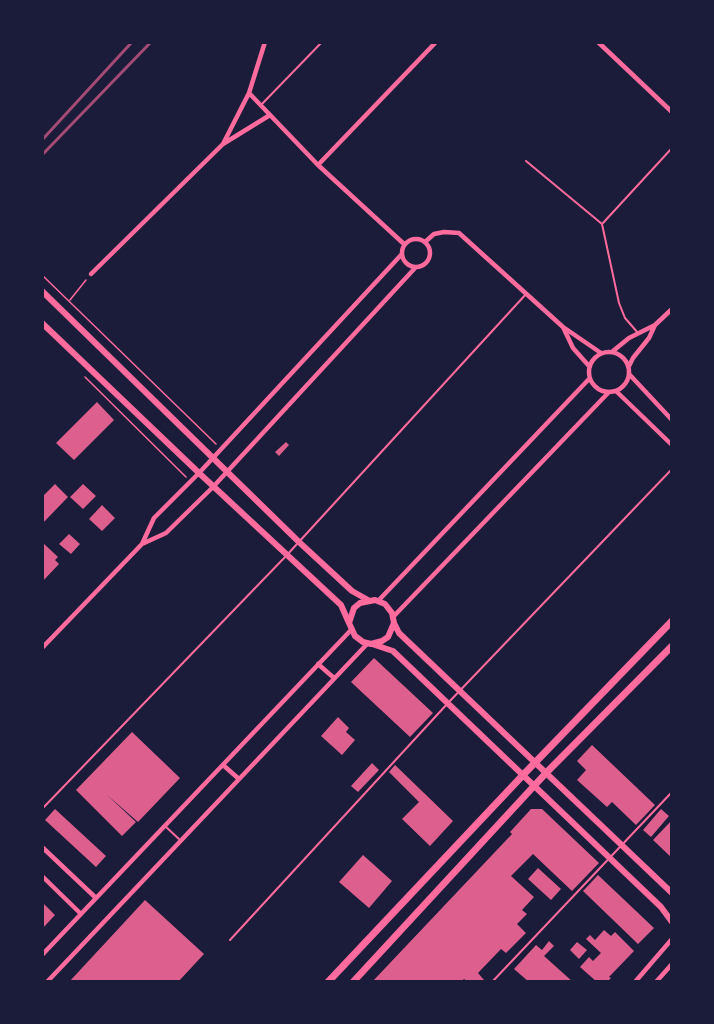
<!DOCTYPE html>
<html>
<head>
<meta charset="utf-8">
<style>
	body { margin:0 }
	#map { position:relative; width:714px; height:1024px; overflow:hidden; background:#1b1b3a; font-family:Arial,sans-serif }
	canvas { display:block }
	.frame { position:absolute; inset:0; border:44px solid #1b1b3a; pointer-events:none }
</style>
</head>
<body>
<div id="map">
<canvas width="714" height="1024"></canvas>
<div class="frame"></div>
</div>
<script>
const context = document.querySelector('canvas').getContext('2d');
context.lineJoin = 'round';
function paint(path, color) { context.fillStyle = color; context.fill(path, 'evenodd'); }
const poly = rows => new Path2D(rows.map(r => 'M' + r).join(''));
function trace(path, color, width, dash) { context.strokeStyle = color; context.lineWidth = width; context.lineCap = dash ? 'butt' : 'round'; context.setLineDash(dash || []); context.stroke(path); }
const building = poly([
	[97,402,114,420,74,460,56,443],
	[286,442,289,445,279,456,275,452],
	[55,484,68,497,42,524,42,497],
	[83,484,96,496,83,509,70,497],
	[102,505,115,518,102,531,89,519],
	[69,534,80,544,71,554,59,544],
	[42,542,58,557,55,560,59,564,42,582],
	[374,658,433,713,410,737,351,682],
	[338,717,349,728,346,732,355,740,342,755,321,736],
	[132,732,180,778,138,822,106,794,136,822,122,836,76,790],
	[592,745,655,805,636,825,612,802,607,807,577,780,586,770,577,761],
	[372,763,379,770,358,792,351,786],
	[395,765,453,821,430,846,402,819,419,802,389,772],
	[55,809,106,856,96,867,45,820],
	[531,809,542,809,599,863,572,891,533,854,511,876,534,897,522,910,527,914,517,924,526,933,506,953,501,949,478,973,484,980,482,982,468,982,464,979,461,982,372,982,512,834,510,832],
	[661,809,669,816,651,837,643,830],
	[672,820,672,858,653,840],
	[363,855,392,881,369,908,339,882],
	[538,868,561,889,551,900,528,879],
	[598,875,654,928,638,944,583,891],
	[145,900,204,954,178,982,69,982],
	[42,902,55,915,42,929],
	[604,930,611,936,615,932,634,951,609,977,611,978,607,982,597,982,580,967,589,957,593,961,601,953,586,939,590,935,595,940],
	[549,941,554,946,544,956,573,982,529,982,514,969,536,945,542,950],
	[577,942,587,950,579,959,570,950]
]);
const path = poly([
	[42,275,216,444],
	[70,300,86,280],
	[85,377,186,477]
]);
const service = poly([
	[261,105,322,42],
	[526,161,602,224,619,303,625,318,638,333],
	[603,223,672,148],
	[42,809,286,556,527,293],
	[165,826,180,840],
	[230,940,448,703,672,469],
	[492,982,672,792]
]);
const minor = poly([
	[265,42,249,93,318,165,404,244],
	[598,42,672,112],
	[223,144,249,93],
	[318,165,436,42],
	'402 253a14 14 0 1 1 28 0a14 14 0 1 1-28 0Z',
	[425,242,434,234,444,232,459,233,563,327,601,353],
	[91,274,223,144,270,115],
	[563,327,573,348,589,366],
	[613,351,629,338,655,325,672,309],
	'589 372a20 20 0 1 1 40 0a20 20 0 1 1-40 0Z',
	[629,366,633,358,649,338,655,325],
	[629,374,672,420],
	[616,391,672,445],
	[142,544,166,533,213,487,415,268],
	[379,600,589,379],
	[393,617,609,392],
	[42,648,142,544,154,518,199,473,401,255],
	[318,664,334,678],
	[223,765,239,779],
	[42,847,96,898],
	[42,876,81,914],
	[42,955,351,630],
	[47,982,368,643],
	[635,982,672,939],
	[656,982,672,964]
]);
const secondary = poly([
	[42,291,299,542,352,591,368,600],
	[42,323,199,473,341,605,349,623],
	[394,623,388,637,382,641,371,644,363,642,355,636,349,623,354,608,360,603,375,600,385,604,392,613,394,623,399,633,672,893],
	[372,644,393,651,661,907,672,922]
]);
const trunk = poly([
	[328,982,524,774,672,621],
	[353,982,546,773,672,646]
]);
const rail = poly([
	[42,140,132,42],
	[42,155,151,42]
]);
paint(building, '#dd5f8e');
trace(path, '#ff6b9d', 1.5);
trace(service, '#ff6b9d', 2);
trace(minor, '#ff6b9d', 4.5);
trace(secondary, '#ff6b9d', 6);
trace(trunk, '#ff6b9d', 7);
trace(rail, '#a44b75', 3);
</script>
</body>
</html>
